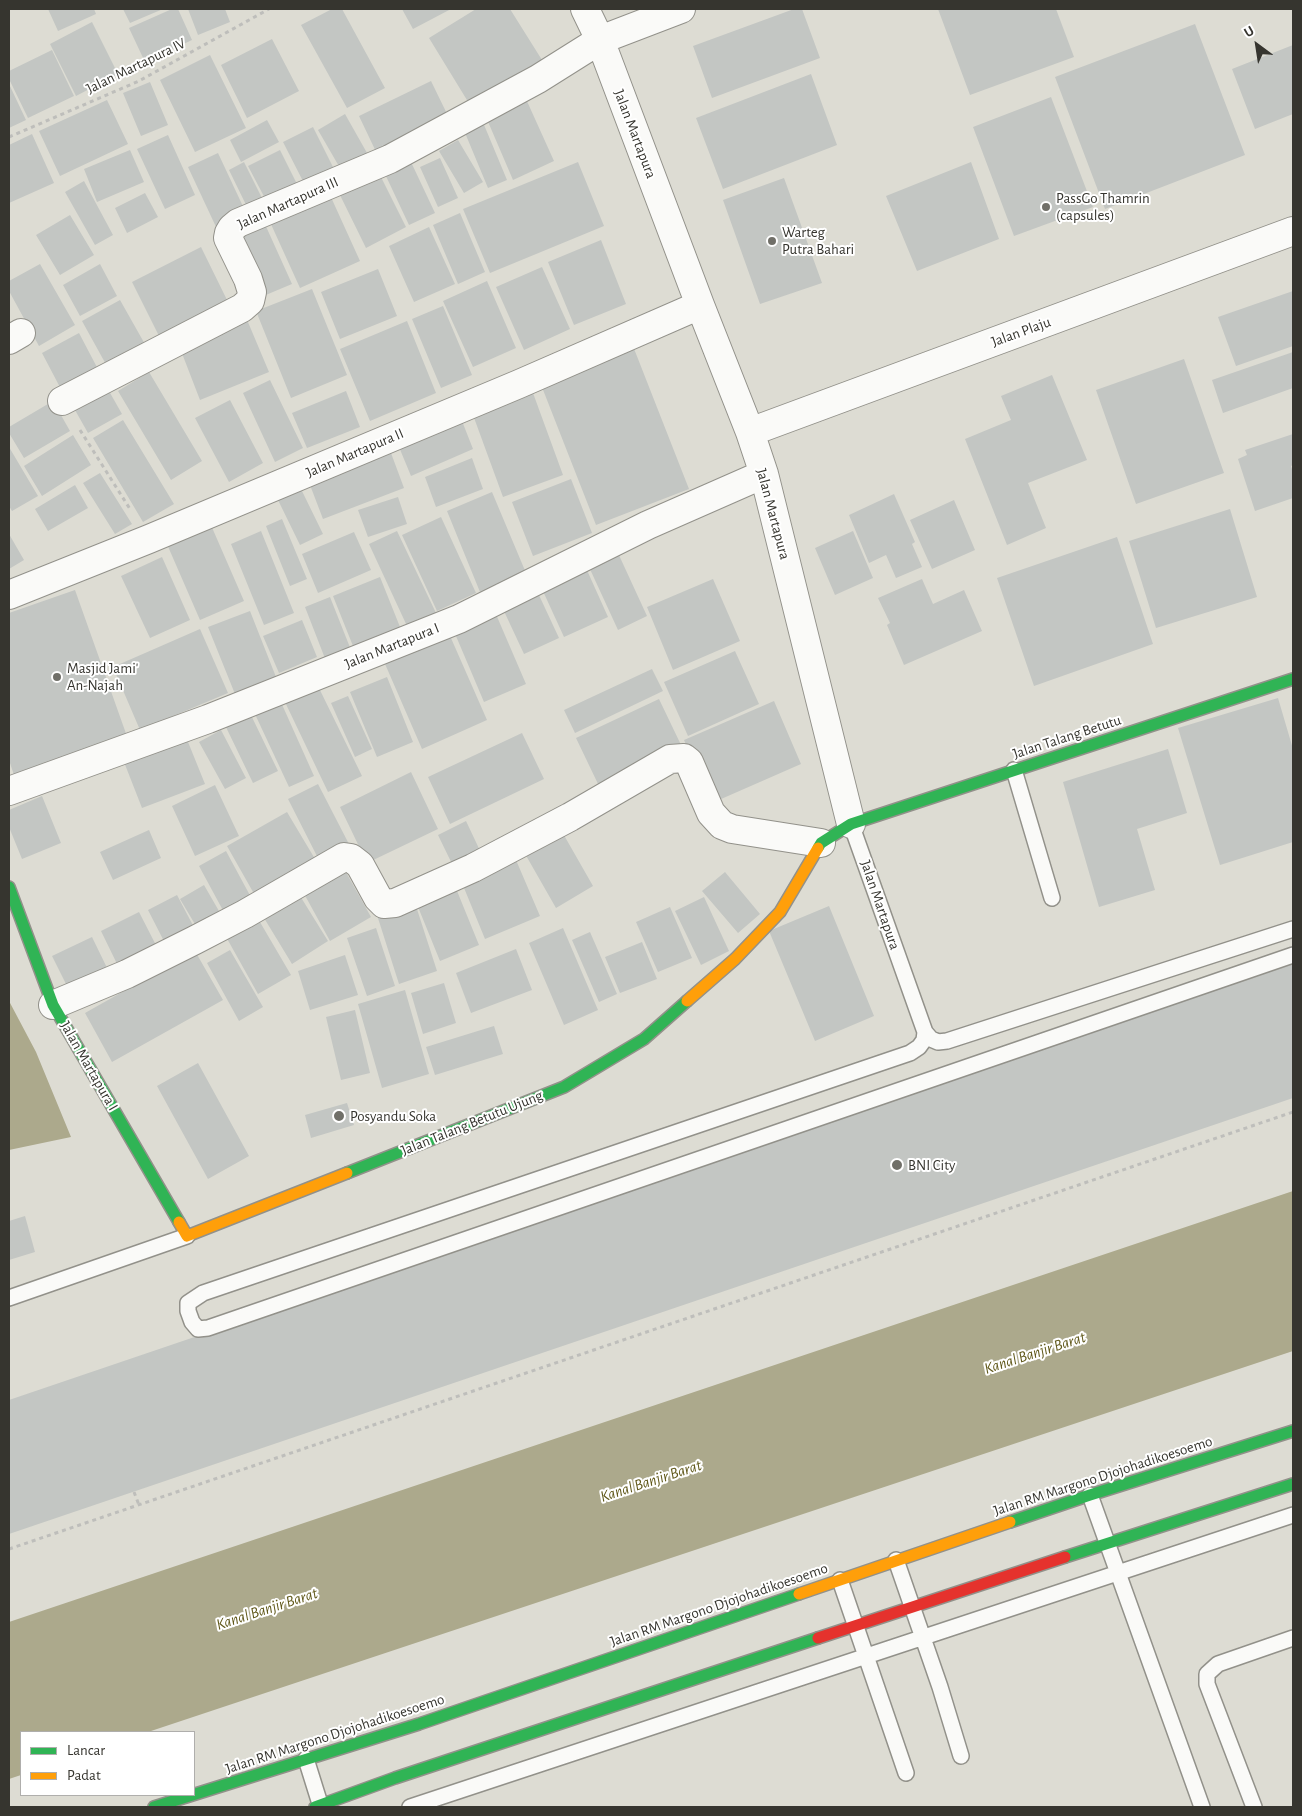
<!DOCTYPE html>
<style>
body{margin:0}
#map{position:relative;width:1302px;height:1816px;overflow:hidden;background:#dddcd3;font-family:"Alegreya Sans",sans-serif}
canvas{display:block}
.frame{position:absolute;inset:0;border:10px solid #36352f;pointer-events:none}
.legend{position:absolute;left:20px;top:1731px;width:175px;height:65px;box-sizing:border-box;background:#fff;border:1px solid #afaeac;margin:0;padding:6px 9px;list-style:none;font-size:15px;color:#36352f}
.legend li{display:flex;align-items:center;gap:10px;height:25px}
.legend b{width:25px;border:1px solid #afaeac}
.north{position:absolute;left:1232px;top:20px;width:50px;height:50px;-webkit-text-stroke:4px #fff;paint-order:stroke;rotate:329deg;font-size:14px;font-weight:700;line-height:20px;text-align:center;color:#36352f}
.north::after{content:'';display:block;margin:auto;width:18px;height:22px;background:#36352f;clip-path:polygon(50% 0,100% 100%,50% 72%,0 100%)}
</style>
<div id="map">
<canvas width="1302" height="1816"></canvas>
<div class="frame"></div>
<ul class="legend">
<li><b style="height:6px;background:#30b455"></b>Lancar</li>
<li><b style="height:6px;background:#ff9f0a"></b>Padat</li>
</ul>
<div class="north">U</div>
</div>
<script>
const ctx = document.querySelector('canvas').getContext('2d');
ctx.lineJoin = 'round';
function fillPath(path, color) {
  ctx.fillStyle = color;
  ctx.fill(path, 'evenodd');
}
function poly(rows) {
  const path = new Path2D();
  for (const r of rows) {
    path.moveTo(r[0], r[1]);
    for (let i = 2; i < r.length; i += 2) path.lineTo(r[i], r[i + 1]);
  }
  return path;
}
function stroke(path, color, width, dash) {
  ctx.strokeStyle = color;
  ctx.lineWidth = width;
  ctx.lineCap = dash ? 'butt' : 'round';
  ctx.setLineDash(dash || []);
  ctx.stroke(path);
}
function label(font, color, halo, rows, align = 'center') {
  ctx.font = font + ' "Alegreya Sans",sans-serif';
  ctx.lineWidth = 4;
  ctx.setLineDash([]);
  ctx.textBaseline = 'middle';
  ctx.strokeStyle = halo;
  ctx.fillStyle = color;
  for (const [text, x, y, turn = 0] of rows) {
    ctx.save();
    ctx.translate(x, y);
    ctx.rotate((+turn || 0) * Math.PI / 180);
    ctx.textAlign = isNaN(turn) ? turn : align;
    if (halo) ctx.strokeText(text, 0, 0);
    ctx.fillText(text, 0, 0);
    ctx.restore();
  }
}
fillPath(poly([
 [9,1001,36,1052,71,1137,9,1150],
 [1293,1191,1293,1351,148,1732,21,1732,21,1775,9,1779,9,1622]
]), '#aca98c');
fillPath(poly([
 [48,9,94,9,96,14,58,31],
 [123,9,163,9,130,23],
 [172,9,178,9,192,40,145,62,129,28],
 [188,9,225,9,230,22,198,35],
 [332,9,342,9,385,88,347,108,301,25],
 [402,9,451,9,413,29],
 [476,9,510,9,542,60,470,105,429,38],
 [794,9,802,9,820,58,712,98,693,46],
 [938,9,1056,9,1074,57,970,95],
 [92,22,118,74,76,96,50,44],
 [1195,24,1245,155,1105,209,1055,77],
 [272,39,299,91,247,118,221,65],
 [1293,45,1293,114,1255,129,1232,69],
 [52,50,74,96,28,118,9,79,9,71],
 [210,55,246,128,195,152,160,80],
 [811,74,837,145,723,189,696,118],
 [431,81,451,122,379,158,359,116],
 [150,82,168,125,141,136,123,93],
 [9,84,26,120,9,128],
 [1051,97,1093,207,1014,236,973,127],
 [526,99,554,161,513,180,486,117],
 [107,100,128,144,60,176,39,131],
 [345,114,371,160,344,175,318,130],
 [267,120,279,142,241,162,230,140],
 [482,120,507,180,488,188,463,128],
 [313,127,337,175,307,189,283,142],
 [32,134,54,183,9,203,9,145],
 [168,135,195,195,165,209,137,149],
 [458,140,483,182,464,193,439,151],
 [130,150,144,182,97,202,84,169],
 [280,150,300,190,269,206,248,166],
 [218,153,247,215,217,229,188,167],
 [440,158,458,198,438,207,420,167],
 [244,162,266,206,250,213,229,170],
 [411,162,435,213,409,225,385,174],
 [578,162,604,226,490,273,463,209],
 [971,162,999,239,917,271,886,196],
 [378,171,406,227,366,248,338,191],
 [784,178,822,283,760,304,723,200],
 [84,181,113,235,95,245,65,192],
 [145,193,158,217,127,233,115,208],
 [330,195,360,261,300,288,270,222],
 [460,213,485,272,458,284,433,225],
 [70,215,94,255,60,275,36,235],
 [264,222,292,284,261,297,233,236],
 [429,227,455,284,414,302,389,246],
 [601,240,626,304,574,325,548,262],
 [201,247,228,302,159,336,132,282],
 [40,264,75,325,39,346,9,291,9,281],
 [100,264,117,296,80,316,63,285],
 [542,267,570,329,524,350,496,287],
 [378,269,397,316,340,339,321,292],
 [487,281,516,348,473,367,443,301],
 [312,289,347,375,291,398,256,311],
 [1293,291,1293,346,1236,366,1218,317],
 [120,300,146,346,108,368,82,321],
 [443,306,472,375,441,388,412,319],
 [245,315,269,372,200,400,178,343],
 [407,321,436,393,370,421,340,349],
 [79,333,100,373,63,393,42,353],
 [631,341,689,489,596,525,538,377],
 [1293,352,1293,388,1223,413,1212,380],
 [1184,359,1224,473,1136,504,1096,390],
 [149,372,202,461,171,480,118,391],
 [1052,375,1087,460,1028,483,1046,528,1007,545,965,439,1011,420,1001,396],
 [270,380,303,448,275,462,243,393],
 [105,384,122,414,88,433,71,403],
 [346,391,360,427,307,448,292,413],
 [533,393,563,475,503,497,473,415],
 [230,400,263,463,229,482,195,418],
 [53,401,70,431,24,458,9,433,9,427],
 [123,420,174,504,143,522,93,438],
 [462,421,473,449,411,476,399,447],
 [1293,434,1293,465,1291,466,1293,472,1293,498,1255,511,1238,459,1247,455,1245,450],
 [73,435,91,465,42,496,24,466],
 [9,447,38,496,12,511,9,506],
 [391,453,404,488,323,519,310,485],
 [472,458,483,489,436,507,425,477],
 [100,473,132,524,115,534,83,483],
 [571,479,592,533,533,556,512,502],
 [75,485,88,508,48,531,35,509],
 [301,489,323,534,300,545,278,500],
 [492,492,526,573,480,592,447,511],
 [894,494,915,542,912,544,922,567,896,578,886,555,869,563,849,515],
 [398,497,407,524,368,537,358,510],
 [954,500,975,550,932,569,910,520],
 [1230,509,1257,597,1156,628,1129,541],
 [207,516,244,601,200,620,163,535],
 [441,517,476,593,437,611,402,535],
 [282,519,307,579,290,586,266,526],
 [261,531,294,613,264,625,231,544],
 [397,531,436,613,407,626,369,544],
 [853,531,873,578,835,595,815,548],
 [354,532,371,570,318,593,302,554],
 [9,534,24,560,9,569],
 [1117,537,1153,644,1034,686,997,578],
 [618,553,647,616,618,630,589,567],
 [162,557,190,620,150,638,121,576],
 [586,568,608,617,564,637,542,589],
 [380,577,400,627,353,646,333,596],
 [713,579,740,641,673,670,647,607],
 [922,579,933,604,964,590,982,631,904,665,887,625,890,623,878,598],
 [75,590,129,742,16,781,9,760,9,613],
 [538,593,559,638,524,654,503,609],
 [330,597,351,650,326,661,305,607],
 [250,611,276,677,235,694,208,627],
 [495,612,526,684,484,702,453,629],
 [302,620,317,657,279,673,263,636],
 [200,629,228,693,140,730,113,667],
 [447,629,487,720,422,749,382,657],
 [735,651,759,704,688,736,664,682],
 [652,669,663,691,575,733,564,710],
 [387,677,413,742,377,757,350,692],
 [317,684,362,776,328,792,284,700],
 [348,696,372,749,355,757,331,703],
 [1278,698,1293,749,1293,842,1220,865,1178,728],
 [659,699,682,747,599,786,576,738],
 [280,700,314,776,289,787,254,712],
 [774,701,801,764,712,803,684,740],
 [249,711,278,771,253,783,224,723],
 [221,730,246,778,225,789,199,742],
 [522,733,544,779,450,824,428,777],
 [186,737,205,784,142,808,124,762],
 [1168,749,1187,813,1137,829,1155,890,1099,907,1063,782],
 [411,772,438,829,367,863,340,807],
 [318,784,351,848,321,864,288,799],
 [215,785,239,836,195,856,172,806],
 [42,796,61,843,22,859,9,827,9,810],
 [287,812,318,864,257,899,227,846],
 [466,821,483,857,455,870,438,835],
 [149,830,161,858,113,880,100,852],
 [561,830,593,886,556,908,524,852],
 [226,851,253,901,226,916,199,866],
 [516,860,540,916,485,939,462,883],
 [343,867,371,917,330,941,302,890],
 [725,872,760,914,738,933,702,891],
 [204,885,223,918,199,931,180,899],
 [455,886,479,945,440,961,416,902],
 [297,891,328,941,292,964,261,913],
 [177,895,197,933,168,949,148,910],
 [704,897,729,951,701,965,675,911],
 [415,903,437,971,399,984,377,915],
 [829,906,874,1016,815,1041,769,931],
 [670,907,692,958,658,972,636,922],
 [139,912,159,951,120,970,101,931],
 [257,917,291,975,258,994,225,935],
 [376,928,395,986,367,996,347,938],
 [563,928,598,1010,564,1025,529,943],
 [590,932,617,994,599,1002,572,940],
 [92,937,110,974,70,992,52,956],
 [642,942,657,979,620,993,605,957],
 [516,949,532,990,471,1013,456,973],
 [230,950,263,1007,239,1021,207,963],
 [195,951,223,1000,112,1062,85,1013],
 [345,955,358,995,310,1010,298,971],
 [1293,964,1293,1098,9,1534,9,1400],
 [444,983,456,1023,423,1034,411,993],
 [405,990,429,1074,382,1088,358,1004],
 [355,1010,370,1073,341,1080,326,1017],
 [494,1026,503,1054,435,1075,426,1047],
 [198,1063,249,1156,208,1179,157,1086],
 [347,1103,354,1125,311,1138,305,1115],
 [25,1216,35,1252,9,1260,9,1221]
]), '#c3c6c3');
const lane = poly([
 [1014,770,1052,898],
 [851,824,925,1032,931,1039,938,1042,947,1041,1293,929],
 [925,1032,924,1040,919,1047,910,1053,203,1293,188,1303,188,1311,192,1322,198,1329,208,1328,1293,955],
 [9,1298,187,1236],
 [1090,1495,1202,1807],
 [896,1560,940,1687,961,1756],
 [840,1580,906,1773],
 [306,1759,321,1807],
 [410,1807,1293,1515],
 [1254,1807,1207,1684,1207,1674,1218,1664,1293,1638]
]);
const street = poly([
 [585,9,600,40,700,305,750,432,764,474,851,824],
 [9,340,21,333],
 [62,401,242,308,250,301,252,292,248,279,228,238,229,233,232,228,238,223,390,159,538,79,600,40,681,9],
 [750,432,1293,231],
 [9,595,149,539,519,384,700,305],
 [9,791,208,719,459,619,648,525,764,474],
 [53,1005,127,974,195,940,245,914,344,857,351,858,360,865,378,898,384,904,395,903,473,868,570,817,670,759,684,758,689,762,711,813,722,825,732,829,821,843]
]);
const fast = poly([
 [818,848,821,843,851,824,1293,679],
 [9,887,53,1005,179,1222],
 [347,1173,564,1087,644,1039,687,1001],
 [1010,1522,1090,1495,1293,1431],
 [1065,1557,1293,1484],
 [154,1807,419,1724,799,1594],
 [315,1807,395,1778,818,1638]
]);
const slow = poly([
 [687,1001,735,959,780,912,818,848],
 [179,1222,187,1236,347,1173],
 [799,1594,1010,1522]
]);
const jam = poly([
 [818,1638,1065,1557]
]);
stroke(lane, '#92918a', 18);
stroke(street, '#92918a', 30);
stroke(fast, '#92918a', 14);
stroke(slow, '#92918a', 14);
stroke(jam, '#92918a', 14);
stroke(poly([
 [9,137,139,81,269,9],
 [80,430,130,509],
 [134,1492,139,1505],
 [9,1549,1293,1112]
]), '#bebebb', 3, [4, 4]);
stroke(lane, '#fafaf8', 15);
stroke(street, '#fafaf8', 28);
stroke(fast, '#30b455', 11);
stroke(slow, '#ff9f0a', 11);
stroke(jam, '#e5322d', 11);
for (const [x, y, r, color] of [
 [1046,207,5,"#706f68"],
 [772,241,5,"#706f68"],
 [57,677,5,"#706f68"],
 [339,1116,6,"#706f68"],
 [897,1165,6,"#706f68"]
]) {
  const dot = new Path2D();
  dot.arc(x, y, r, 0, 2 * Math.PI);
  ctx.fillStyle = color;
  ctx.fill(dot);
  stroke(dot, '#fff', 2);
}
label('15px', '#36352f', '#fff', [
 ["Jalan Martapura IV",136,66,-26],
 ["Jalan Martapura",635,134,69],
 ["Jalan Martapura III",288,203,-24],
 ["Jalan Plaju",1021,332,-20],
 ["Jalan Martapura II",355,453,-23],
 ["Jalan Martapura",773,514,75],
 ["Jalan Martapura I",392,646,-22],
 ["Jalan Talang Betutu",1067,737,-18],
 ["Jalan Martapura",880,905,71],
 ["Jalan Martapura I",89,1066,60],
 ["Jalan Talang Betutu Ujung",472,1123,-22],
 ["Jalan RM Margono Djojohadikoesoemo",1103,1476,-18],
 ["Jalan RM Margono Djojohadikoesoemo",719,1605,-19],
 ["Jalan RM Margono Djojohadikoesoemo",335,1734,-18]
]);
label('15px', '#36352f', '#fff', [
 ["PassGo Thamrin",1056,198],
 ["(capsules)",1056,215],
 ["Warteg",782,232],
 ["Putra Bahari",782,249],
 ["Masjid Jami'",67,668],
 ["An-Najah",67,685],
 ["Posyandu Soka",350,1116],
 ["BNI City",908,1165]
], 'left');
label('italic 16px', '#605819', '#fff', [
 ["Kanal Banjir Barat",1035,1353,-18],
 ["Kanal Banjir Barat",651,1481,-18],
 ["Kanal Banjir Barat",267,1609,-18]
]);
</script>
